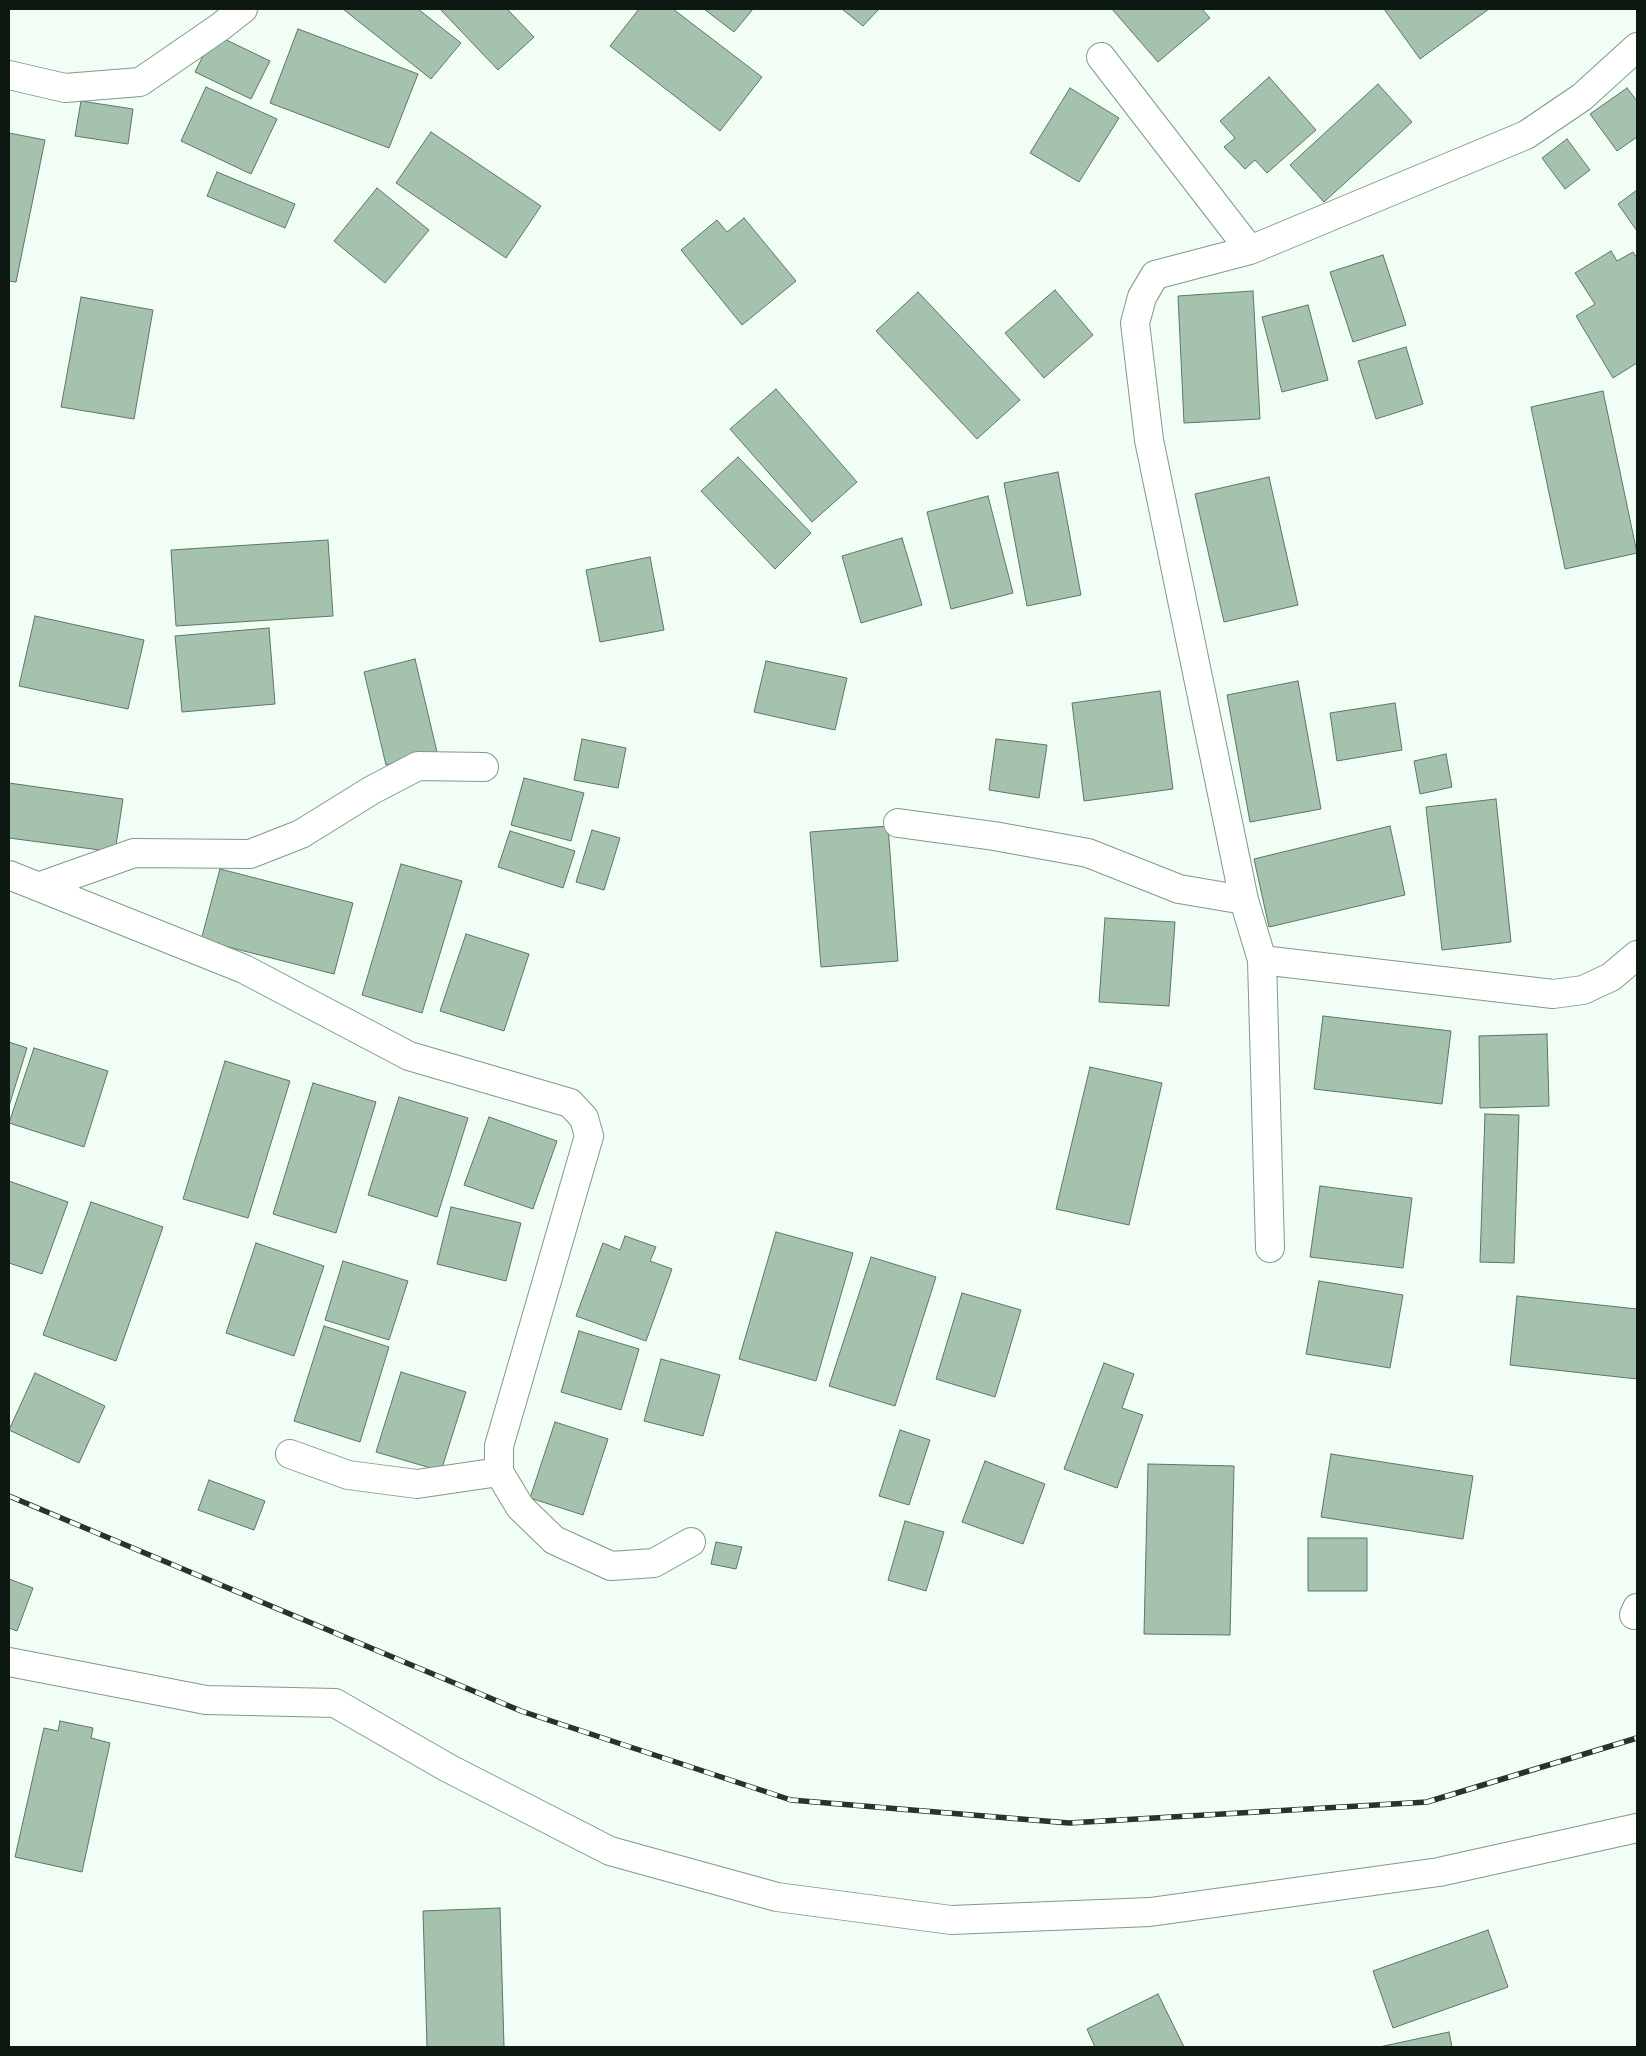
<!DOCTYPE html>
<style>
body{margin:0}
#map{position:relative;width:1646px;height:2056px;overflow:hidden;background:#f1fdf5;font-family:Lato,sans-serif}
canvas{display:block}
.frame{position:absolute;inset:0;border:10px solid #0d1811;pointer-events:none}
</style>
<div id="map">
<canvas width="1646" height="2056"></canvas>
<div class="frame"></div>
</div>
<script>
const ctx = document.querySelector('canvas').getContext('2d');
ctx.lineJoin = 'round';
function fillPath(path, color) {
  ctx.fillStyle = color;
  ctx.fill(path, 'evenodd');
}
function poly(rows) {
  const path = new Path2D();
  for (const r of rows) {
    path.moveTo(r[0], r[1]);
    for (let i = 2; i < r.length; i += 2) path.lineTo(r[i], r[i + 1]);
  }
  return path;
}
function stroke(path, color, width, dash) {
  ctx.strokeStyle = color;
  ctx.lineWidth = width;
  ctx.lineCap = dash ? 'butt' : 'round';
  ctx.setLineDash(dash || []);
  ctx.stroke(path);
}
const building = poly([
 [343,9,418,9,461,43,431,79,343,9],
 [440,9,507,9,534,37,498,70,440,9],
 [639,9,673,9,762,77,720,131,610,46,639,9],
 [704,9,753,9,734,32,704,9],
 [842,9,879,9,863,26,842,9],
 [1112,9,1202,9,1210,18,1158,62,1112,9],
 [1384,9,1489,9,1420,59,1384,9],
 [298,29,418,74,389,148,270,103,298,29],
 [214,34,270,61,251,99,195,72,214,34],
 [1269,77,1316,130,1267,173,1255,160,1245,169,1224,147,1235,138,1220,121,1269,77],
 [1378,84,1412,122,1324,202,1290,165,1378,84],
 [206,87,277,119,251,174,181,141,206,87],
 [1070,88,1119,118,1079,182,1030,153,1070,88],
 [1627,88,1637,101,1637,137,1617,151,1590,114,1627,88],
 [81,101,133,109,128,144,75,136,81,101],
 [431,132,541,206,506,258,396,183,431,132],
 [9,133,45,140,16,282,9,281,9,133],
 [1567,139,1590,170,1565,189,1542,158,1567,139],
 [217,172,295,204,285,228,207,196,217,172],
 [377,188,429,230,385,283,334,241,377,188],
 [1637,190,1637,231,1618,204,1637,190],
 [744,218,796,281,742,325,681,250,717,220,727,232,744,218],
 [1611,251,1617,261,1633,252,1637,258,1637,363,1613,378,1576,316,1595,304,1575,273,1611,251],
 [1383,255,1406,325,1353,342,1330,272,1383,255],
 [1055,290,1093,335,1044,378,1005,333,1055,290],
 [1253,291,1260,419,1184,423,1178,296,1253,291],
 [918,292,1020,400,977,439,876,331,918,292],
 [81,297,153,310,134,419,61,407,81,297],
 [1308,305,1328,380,1282,392,1262,317,1308,305],
 [1406,347,1423,404,1376,419,1358,361,1406,347],
 [776,389,857,482,812,522,730,429,776,389],
 [1603,391,1637,553,1565,569,1531,407,1603,391],
 [738,457,811,533,775,569,701,491,738,457],
 [1058,472,1081,595,1027,606,1004,483,1058,472],
 [1269,477,1298,605,1224,622,1195,494,1269,477],
 [988,496,1013,593,951,609,927,512,988,496],
 [902,538,922,605,861,623,842,556,902,538],
 [328,540,333,616,176,626,171,550,328,540],
 [650,557,664,630,600,642,586,570,650,557],
 [35,616,144,640,128,709,19,686,35,616],
 [269,628,275,704,182,712,175,636,269,628],
 [415,659,437,752,386,765,364,672,415,659],
 [766,661,847,678,835,730,754,712,766,661],
 [1298,681,1321,809,1250,822,1227,695,1298,681],
 [1160,691,1173,789,1084,801,1072,703,1160,691],
 [1395,703,1402,750,1337,761,1330,713,1395,703],
 [582,739,626,748,618,788,574,780,582,739],
 [996,739,1047,745,1039,798,989,790,996,739],
 [1446,754,1452,787,1420,794,1414,761,1446,754],
 [524,778,584,793,571,841,511,825,524,778],
 [9,783,123,799,115,852,9,838,9,783],
 [1496,799,1511,942,1442,950,1426,807,1496,799],
 [888,826,898,961,821,967,810,832,888,826],
 [1390,826,1405,895,1269,927,1254,859,1390,826],
 [592,830,620,838,604,890,576,882,592,830],
 [510,831,575,851,563,888,498,867,510,831],
 [401,864,462,881,422,1013,362,995,401,864],
 [220,869,353,903,334,974,201,940,220,869],
 [1105,918,1175,922,1169,1006,1099,1002,1105,918],
 [466,934,529,954,504,1031,440,1011,466,934],
 [1323,1016,1451,1031,1442,1104,1314,1089,1323,1016],
 [1547,1034,1549,1106,1480,1108,1479,1036,1547,1034],
 [9,1042,27,1048,9,1106,9,1042],
 [34,1048,108,1071,84,1147,9,1123,34,1048],
 [225,1061,290,1081,248,1218,183,1199,225,1061],
 [1090,1067,1162,1083,1129,1225,1056,1209,1090,1067],
 [313,1083,376,1102,336,1233,273,1214,313,1083],
 [399,1097,468,1118,437,1217,368,1195,399,1097],
 [1485,1114,1519,1115,1514,1263,1480,1262,1485,1114],
 [489,1117,557,1141,533,1209,464,1185,489,1117],
 [9,1181,68,1202,42,1274,9,1263,9,1181],
 [1320,1186,1412,1198,1403,1268,1310,1257,1320,1186],
 [91,1202,163,1227,116,1361,43,1335,91,1202],
 [451,1207,521,1223,506,1281,437,1264,451,1207],
 [776,1232,853,1253,816,1381,739,1359,776,1232],
 [625,1236,656,1247,650,1261,672,1269,646,1341,576,1316,603,1243,620,1250,625,1236],
 [256,1243,324,1266,294,1356,226,1333,256,1243],
 [871,1257,936,1277,895,1406,829,1386,871,1257],
 [343,1261,408,1281,389,1340,325,1320,343,1261],
 [1319,1281,1403,1295,1390,1368,1306,1354,1319,1281],
 [962,1293,1021,1310,995,1397,936,1379,962,1293],
 [1517,1296,1637,1309,1637,1379,1510,1365,1517,1296],
 [324,1326,389,1347,360,1442,294,1421,324,1326],
 [579,1331,639,1349,621,1410,561,1392,579,1331],
 [661,1359,720,1375,703,1436,644,1421,661,1359],
 [1104,1363,1134,1374,1122,1408,1143,1415,1117,1488,1064,1469,1104,1363],
 [401,1372,466,1392,441,1471,376,1452,401,1372],
 [35,1373,105,1406,79,1463,9,1430,35,1373],
 [555,1422,608,1439,583,1515,530,1498,555,1422],
 [900,1430,930,1440,909,1505,879,1496,900,1430],
 [1331,1454,1473,1476,1463,1539,1321,1517,1331,1454],
 [985,1461,1045,1484,1023,1544,962,1522,985,1461],
 [1148,1464,1234,1466,1230,1635,1144,1634,1148,1464],
 [209,1480,265,1501,254,1530,198,1510,209,1480],
 [905,1521,944,1532,926,1591,888,1580,905,1521],
 [1308,1538,1367,1538,1367,1591,1308,1591,1308,1538],
 [716,1542,742,1547,736,1569,711,1564,716,1542],
 [9,1579,33,1588,17,1631,9,1628,9,1579],
 [60,1721,93,1728,91,1738,110,1743,82,1872,15,1857,44,1728,58,1731,60,1721],
 [500,1908,504,2047,427,2047,423,1911,500,1908],
 [1488,1930,1508,1987,1393,2028,1373,1971,1488,1930],
 [1158,1994,1184,2047,1095,2047,1087,2029,1158,1994],
 [1449,2032,1452,2047,1379,2047,1449,2032]
]);
fillPath(building, '#a4c2ae');
stroke(building, '#5b7765', 1);
const street = poly([
 [1101,57,1250,250],
 [9,75,65,88,140,82,220,27,243,9],
 [898,823,994,836,1088,853,1179,889,1244,900],
 [9,875,244,969,409,1056,570,1103,584,1118,589,1136,499,1446,499,1472,520,1507,554,1540,611,1566,654,1563,691,1542],
 [41,886,134,853,250,854,301,834,372,790,418,766,484,767],
 [1262,960,1553,994,1583,990,1611,977,1637,955],
 [1270,1248,1262,960,1244,900,1149,440,1135,323,1142,297,1155,275,1250,250,1526,135,1582,97,1637,47],
 [290,1454,348,1475,417,1484,499,1472],
 [1634,1615,1637,1608],
 [9,1662,206,1700,335,1703,448,1768,610,1851,777,1897,951,1920,1150,1912,1439,1872,1637,1828]
]);
stroke(street, '#7e9b87', 30);
stroke(street, '#fff', 28);
const rail = poly([
 [9,1496,521,1711,791,1800,1069,1823,1427,1802,1637,1738]
]);
stroke(rail, '#27332b', 5.5);
stroke(rail, '#fff', 4, [11]);
</script>
